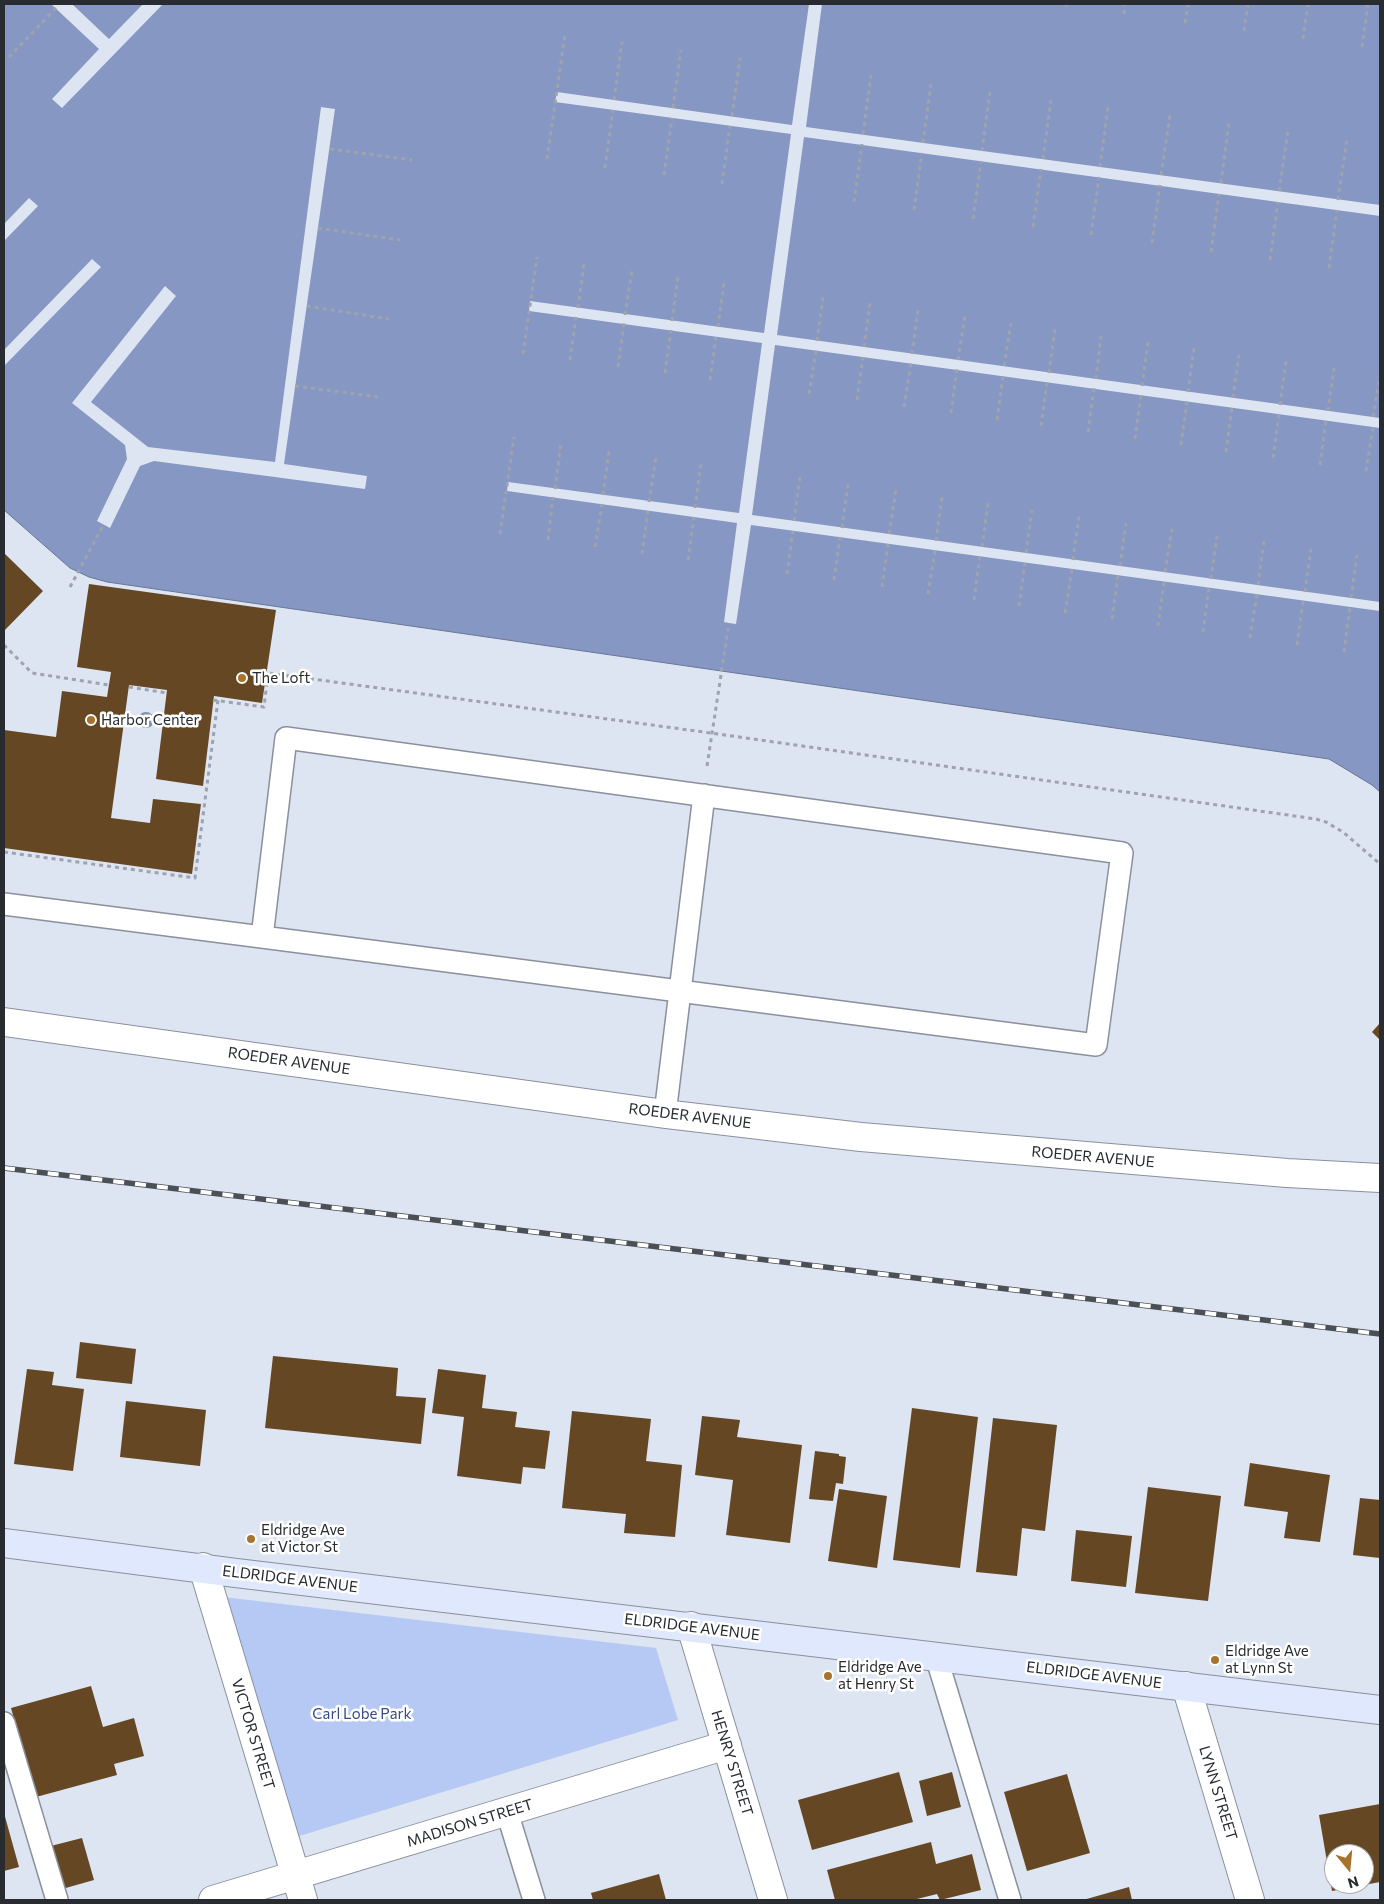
<!DOCTYPE html>
<style>
body{margin:0}
#map{position:relative;width:1384px;height:1904px;overflow:hidden;background:#dde4f2;font-family:Commissioner,sans-serif}
canvas{display:block}
.frame{position:absolute;inset:0;border:5px solid #282b30;pointer-events:none}
.north{position:absolute;left:1324px;top:1844px;width:50px;height:50px;box-sizing:border-box;background:#fff;border:1px solid #a9aaac;border-radius:50%;rotate:163deg;font-size:14px;font-weight:700;line-height:20px;text-align:center;color:#282b30}
.north::after{content:'';display:block;margin:auto;width:18px;height:22px;background:#a8732d;clip-path:polygon(50% 0,100% 100%,50% 72%,0 100%)}
</style>
<div id="map">
<canvas width="1384" height="1904"></canvas>
<div class="frame"></div>
<div class="north">N</div>
</div>
<script>
const ctx = document.querySelector('canvas').getContext('2d');
ctx.lineJoin = 'round';
function fillPath(path, color) {
  ctx.fillStyle = color;
  ctx.fill(path, 'evenodd');
}
function poly(rows) {
  const path = new Path2D();
  for (const r of rows) {
    path.moveTo(r[0], r[1]);
    for (let i = 2; i < r.length; i += 2) path.lineTo(r[i], r[i + 1]);
  }
  return path;
}
function stroke(path, color, width, dash) {
  ctx.strokeStyle = color;
  ctx.lineWidth = width;
  ctx.lineCap = dash ? 'butt' : 'round';
  ctx.setLineDash(dash || []);
  ctx.stroke(path);
}
function label(font, color, halo, rows, align = 'center') {
  ctx.font = font + ' Commissioner,sans-serif';
  ctx.lineWidth = 5;
  ctx.setLineDash([]);
  ctx.textBaseline = 'middle';
  ctx.strokeStyle = halo;
  ctx.fillStyle = color;
  for (const [text, x, y, turn = 0] of rows) {
    ctx.save();
    ctx.translate(x, y);
    ctx.rotate((+turn || 0) * Math.PI / 180);
    ctx.textAlign = isNaN(turn) ? turn : align;
    if (halo) ctx.strokeText(text, 0, 0);
    ctx.fillText(text, 0, 0);
    ctx.restore();
  }
}
fillPath(poly([
 [223,1597,656,1648,678,1720,296,1837]
]), '#b6c9f4');
const water = poly([
 [4,4,1380,4,1380,792,1372,785,1329,759,107,582,89,577,70,568,4,510,4,4]
]);
fillPath(water, '#8597c2');
stroke(water, '#697796', 1);
fillPath(poly([
 [51,4,72,4,109,39,143,4,163,4,62,108,52,99,99,49],
 [809,4,822,4,806,127,1380,205,1380,216,804,137,777,335,1380,418,1380,428,775,345,752,515,1380,602,1380,611,751,525,736,624,729,623,724,622,737,523,507,491,508,482,739,513,762,343,529,311,530,301,764,333,791,134,555,102,557,92,792,125],
 [321,107,335,109,284,464,367,476,365,489,154,461,140,466,110,528,97,521,127,459,125,445,72,403,165,286,176,296,91,402,148,447,275,462],
 [29,198,38,206,4,241,4,224],
 [92,259,101,267,4,366,4,350]
]), '#dde4f2');
fillPath(poly([
 [4,553,43,591,4,631],
 [89,584,276,610,262,703,214,696,203,786,156,779,167,690,129,685,111,818,150,823,153,799,201,804,192,874,4,848,4,730,56,737,62,691,107,697,111,672,77,667],
 [1380,1023,1380,1040,1372,1032],
 [80,1342,136,1349,132,1384,76,1378],
 [273,1356,398,1368,396,1396,426,1398,421,1444,265,1428],
 [27,1369,54,1372,52,1385,84,1389,73,1471,14,1464],
 [438,1369,486,1375,482,1408,517,1412,515,1427,550,1431,545,1469,523,1467,521,1484,457,1476,464,1417,432,1413],
 [126,1401,206,1410,200,1466,120,1457],
 [912,1408,978,1417,960,1568,893,1560],
 [572,1411,651,1419,646,1461,682,1465,675,1537,624,1533,626,1514,562,1508],
 [702,1416,740,1420,737,1437,802,1445,790,1543,726,1535,733,1480,695,1475],
 [993,1418,1057,1425,1045,1531,1022,1528,1017,1576,976,1572],
 [815,1451,839,1454,839,1456,846,1457,843,1484,836,1483,833,1501,809,1499],
 [1250,1463,1330,1475,1320,1542,1284,1538,1288,1512,1244,1506],
 [1148,1487,1221,1496,1208,1601,1135,1593],
 [839,1489,887,1496,877,1568,828,1561],
 [1360,1498,1380,1500,1380,1558,1353,1555],
 [1076,1530,1132,1536,1126,1587,1071,1581],
 [91,1686,103,1727,134,1718,144,1756,114,1764,117,1775,36,1797,11,1708],
 [899,1772,913,1822,812,1850,798,1800],
 [952,1772,961,1807,927,1816,919,1781],
 [1067,1774,1090,1853,1027,1871,1004,1792],
 [1380,1804,1380,1882,1364,1885,1364,1854,1334,1854,1334,1884,1363,1885,1332,1891,1319,1815],
 [4,1813,19,1867,4,1871],
 [82,1838,94,1880,55,1891,43,1848],
 [931,1842,936,1864,972,1854,981,1890,940,1900,937,1894,913,1900,835,1900,827,1870],
 [659,1874,666,1900,593,1900,591,1893],
 [1129,1887,1132,1900,1083,1900]
]), '#654723');
const service = poly([
 [4,904,262,937,1096,1045,1122,853,286,738,262,937],
 [665,1114,704,795],
 [936,1656,1010,1900],
 [4,1723,57,1900],
 [507,1812,534,1900]
]);
const minor = poly([
 [203,1567,303,1900],
 [691,1626,773,1900],
 [1186,1686,1250,1900],
 [213,1900,727,1745]
]);
const tertiary = poly([
 [4,1022,665,1114,861,1137,1287,1173,1380,1178]
]);
const secondary = poly([
 [4,1543,236,1573,1380,1710]
]);
stroke(service, '#8a909d', 24);
stroke(minor, '#8a909d', 30);
stroke(tertiary, '#8a909d', 30);
stroke(secondary, '#8a909d', 30);
stroke(poly([
 [1066,6,1067,4],
 [1124,14,1125,4],
 [1185,23,1188,4],
 [1244,31,1248,4],
 [1303,39,1308,4],
 [1362,47,1368,4],
 [9,57,56,8],
 [614,100,622,42],
 [673,108,681,50],
 [732,116,740,58],
 [863,134,871,75],
 [923,143,931,84],
 [330,149,412,160],
 [982,151,990,92],
 [547,159,565,35],
 [1043,159,1051,100],
 [1100,167,1108,107],
 [605,168,613,110],
 [664,175,672,118],
 [1161,175,1170,115],
 [1221,183,1229,123],
 [722,184,730,126],
 [1279,191,1288,131],
 [1338,200,1347,139],
 [854,202,862,144],
 [914,210,922,153],
 [973,219,981,161],
 [1033,227,1041,169],
 [318,228,400,240],
 [1091,235,1099,177],
 [1152,243,1160,185],
 [1211,252,1219,194],
 [1270,260,1278,202],
 [1329,268,1337,210],
 [307,306,389,319],
 [578,308,584,264],
 [625,315,632,270],
 [672,321,678,276],
 [718,327,724,283],
 [817,341,823,297],
 [864,347,870,303],
 [523,354,537,257],
 [912,354,918,310],
 [570,360,576,317],
 [958,360,965,316],
 [1004,366,1011,323],
 [618,367,624,323],
 [665,373,671,330],
 [1049,373,1055,329],
 [1096,379,1101,336],
 [710,380,716,337],
 [295,386,378,397],
 [1142,386,1148,342],
 [1188,392,1194,348],
 [809,394,816,350],
 [1233,398,1239,355],
 [857,400,863,357],
 [1280,405,1286,361],
 [904,407,911,363],
 [1328,411,1334,368],
 [951,413,957,369],
 [1373,417,1380,375],
 [997,420,1003,376],
 [1041,426,1047,382],
 [1088,432,1094,388],
 [1135,439,1141,395],
 [1181,445,1187,401],
 [1226,452,1232,407],
 [1273,458,1279,414],
 [1320,465,1326,420],
 [1366,471,1373,427],
 [555,489,561,444],
 [603,495,609,451],
 [649,502,656,457],
 [695,508,701,463],
 [794,521,800,477],
 [842,528,848,484],
 [500,534,514,437],
 [889,534,896,490],
 [548,540,553,497],
 [936,541,942,497],
 [595,547,602,504],
 [982,547,988,503],
 [1026,553,1032,510],
 [642,554,648,511],
 [688,560,694,517],
 [1073,560,1079,516],
 [1120,566,1126,523],
 [1165,572,1172,529],
 [787,574,793,531],
 [1211,579,1217,536],
 [834,580,840,537],
 [1258,585,1264,541],
 [70,587,104,524],
 [882,587,888,544],
 [1305,592,1311,549],
 [928,594,935,550],
 [1351,598,1357,555],
 [974,600,980,556],
 [1019,606,1025,563],
 [1065,613,1072,569],
 [1112,619,1118,575],
 [1158,626,1164,582],
 [1203,632,1209,588],
 [1250,638,1257,594],
 [4,645,32,673,109,685],
 [1297,645,1303,601],
 [1344,652,1350,607],
 [129,687,167,693],
 [213,700,264,707,268,673,711,733,1316,819,1326,822,1343,832,1380,864],
 [707,766,729,623],
 [4,852,195,878,218,700]
]), '#9ea3ae', 3, [4, 4]);
stroke(service, '#fff', 21);
stroke(minor, '#fff', 28);
stroke(tertiary, '#fff', 28);
stroke(secondary, '#e0e8fd', 28);
const rail = poly([
 [4,1168,1380,1334]
]);
stroke(rail, '#4b4f56', 5.5);
stroke(rail, '#fff', 4, [11]);
ctx.fillStyle = '#8290b6';
for (const [x, y] of [
 [146,720]
]) {
  ctx.beginPath();
  ctx.arc(x, y, 8, 0, 2 * Math.PI);
  ctx.fill();
}
for (const [x, y, r, color] of [
 [242,678,5,"#a8732d"],
 [91,720,5,"#a8732d"],
 [251,1539,5,"#a8732d"],
 [1215,1660,5,"#a8732d"],
 [828,1676,5,"#a8732d"]
]) {
  const dot = new Path2D();
  dot.arc(x, y, r, 0, 2 * Math.PI);
  ctx.fillStyle = color;
  ctx.fill(dot);
  stroke(dot, '#fff', 2);
}
label('15px', '#282b30', '#fff', [
 ["The Loft",252,678],
 ["Harbor Center",101,720],
 ["Eldridge Ave",261,1530],
 ["at Victor St",261,1547],
 ["Eldridge Ave",1225,1651],
 ["at Lynn St",1225,1668],
 ["Eldridge Ave",838,1667],
 ["at Henry St",838,1684]
], 'left');
label('15px', '#282b30', '#fff', [
 ["ROEDER AVENUE",289,1061,8],
 ["ROEDER AVENUE",690,1116,7],
 ["ROEDER AVENUE",1093,1157,5],
 ["ELDRIDGE AVENUE",290,1579,7],
 ["ELDRIDGE AVENUE",692,1627,7],
 ["ELDRIDGE AVENUE",1094,1675,7],
 ["VICTOR STREET",253,1734,73],
 ["HENRY STREET",732,1763,73],
 ["LYNN STREET",1218,1793,73],
 ["MADISON STREET",470,1823,-17]
]);
label('15px', '#374c84', '#fff', [
 ["Carl Lobe Park",362,1714]
]);
</script>
